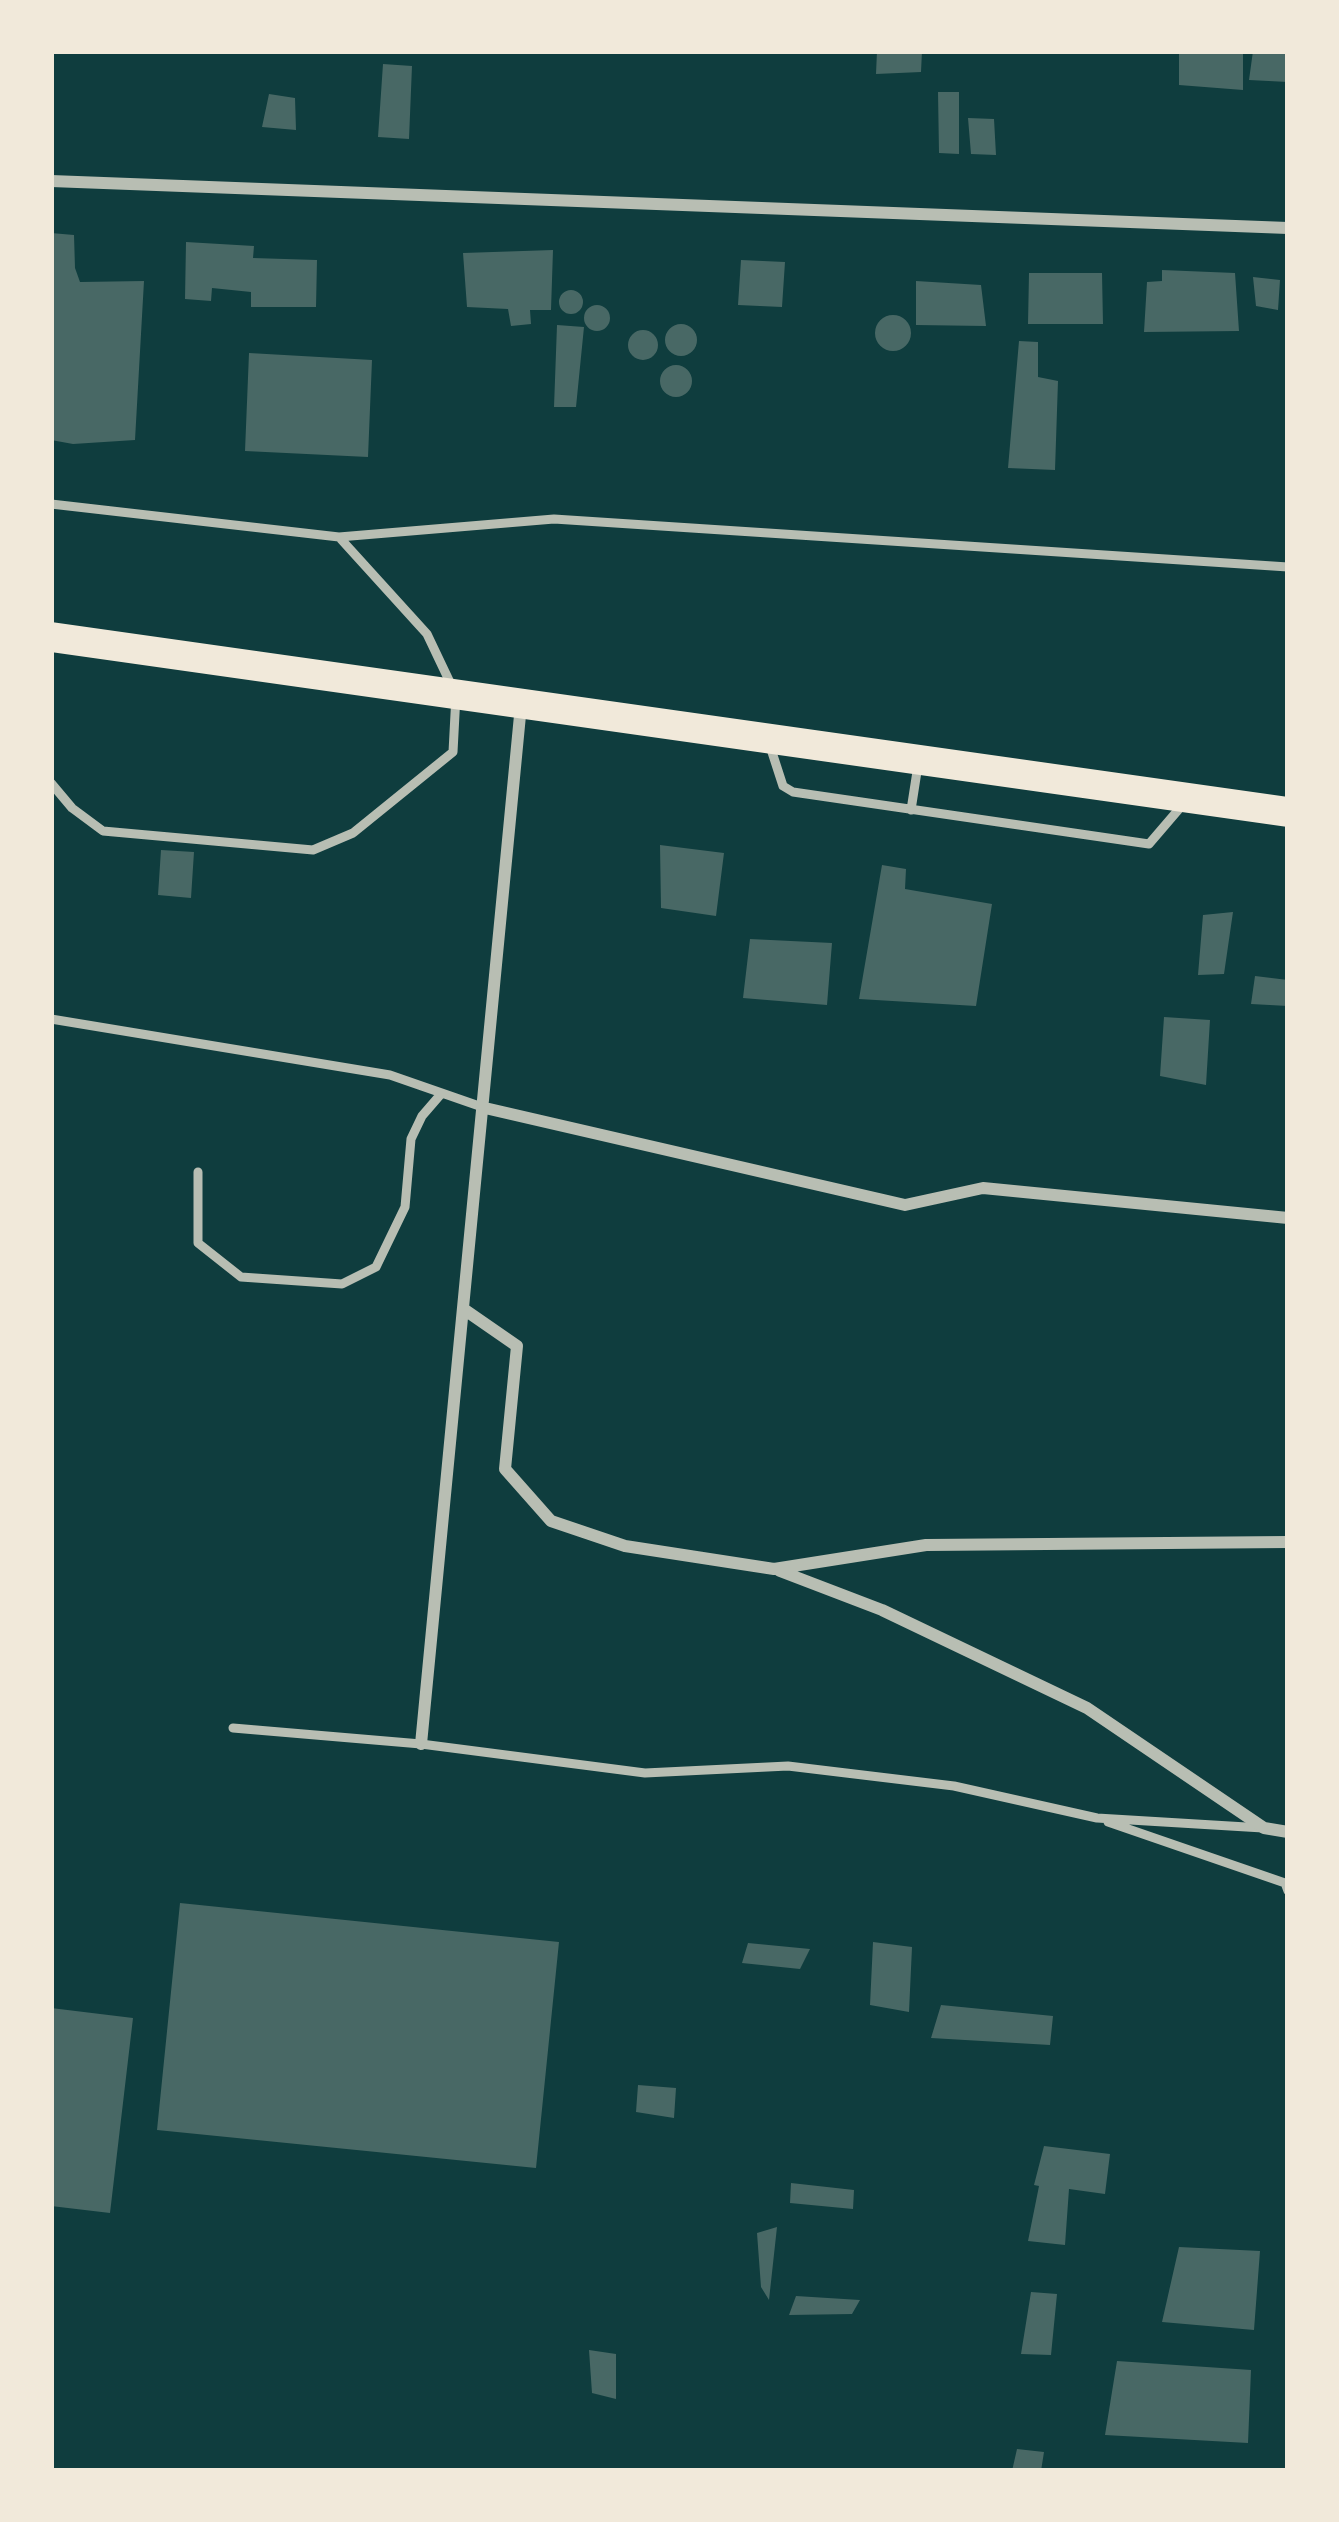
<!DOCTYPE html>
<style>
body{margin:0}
#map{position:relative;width:1339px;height:2522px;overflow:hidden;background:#0f3d3e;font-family:"Source Sans 3",sans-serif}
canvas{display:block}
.frame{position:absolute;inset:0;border:54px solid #f1e9da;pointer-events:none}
</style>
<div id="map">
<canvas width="1339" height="2522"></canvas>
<div class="frame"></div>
</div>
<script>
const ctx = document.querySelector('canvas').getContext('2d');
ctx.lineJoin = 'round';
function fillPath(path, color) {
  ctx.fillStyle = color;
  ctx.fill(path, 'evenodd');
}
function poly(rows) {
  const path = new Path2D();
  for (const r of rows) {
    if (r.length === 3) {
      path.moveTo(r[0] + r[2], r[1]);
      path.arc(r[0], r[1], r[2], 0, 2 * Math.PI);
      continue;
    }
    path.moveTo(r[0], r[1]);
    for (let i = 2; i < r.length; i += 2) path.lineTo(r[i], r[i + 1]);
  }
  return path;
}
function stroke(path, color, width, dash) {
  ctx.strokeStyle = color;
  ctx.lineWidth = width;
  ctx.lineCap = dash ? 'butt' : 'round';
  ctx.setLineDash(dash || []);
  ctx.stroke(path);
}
fillPath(poly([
 [877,51,922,51,921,72,876,74],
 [1179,51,1243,51,1243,90,1179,85],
 [1253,51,1288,51,1288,82,1249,80],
 [383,64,412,66,409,139,378,137],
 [938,92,959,92,959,154,939,153],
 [269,94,295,98,296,130,262,127],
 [968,118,994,119,996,155,971,154],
 [51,233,74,235,75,268,80,282,144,281,135,440,73,444,51,440],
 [186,242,254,246,253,258,317,260,316,307,251,307,251,292,212,288,211,301,185,299],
 [553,250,551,310,530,310,531,324,511,326,508,309,467,307,463,253],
 [741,260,785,262,782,307,738,305],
 [1162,270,1235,273,1239,331,1144,332,1147,282,1162,281],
 [1029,273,1102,273,1103,324,1028,324],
 [1253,277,1280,280,1278,310,1256,306],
 [916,281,981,285,986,326,916,325],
 [571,302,12],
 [597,318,13],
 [893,333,18],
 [681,340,16],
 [557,325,584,327,576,407,554,407],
 [643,345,15],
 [1019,341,1038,342,1038,377,1058,381,1055,470,1008,468],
 [249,353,372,360,368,457,245,451],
 [676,381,16],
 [660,845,724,853,716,916,661,908],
 [161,850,194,852,191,898,158,895],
 [882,865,906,869,905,889,992,904,976,1006,859,999],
 [1233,912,1224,974,1198,975,1203,915],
 [750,939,832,943,827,1005,743,998],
 [1255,976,1288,980,1288,1006,1251,1004],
 [1164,1017,1210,1020,1206,1085,1160,1076],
 [180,1903,559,1942,536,2168,157,2130],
 [873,1942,912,1947,909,2012,870,2005],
 [748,1943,810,1949,800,1969,742,1963],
 [941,2005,1053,2016,1050,2045,931,2038],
 [51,2008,133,2018,110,2213,51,2206],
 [638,2085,676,2088,674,2118,636,2112],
 [1044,2146,1110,2154,1105,2194,1069,2189,1065,2245,1028,2241,1039,2186,1034,2185],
 [791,2183,854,2190,853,2209,790,2203],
 [777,2227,769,2300,761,2287,757,2233],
 [1179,2247,1260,2251,1254,2330,1162,2322],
 [1031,2292,1057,2294,1051,2355,1021,2354],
 [796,2296,860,2300,852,2314,789,2315],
 [589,2350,616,2354,616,2399,592,2393],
 [1117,2361,1251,2370,1248,2443,1105,2435],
 [1017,2449,1044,2452,1041,2471,1012,2471]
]), '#486865');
stroke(poly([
 [51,504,339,537,427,634,456,695,453,752,353,833,313,850,103,831,72,808,51,783],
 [339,537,554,519,1288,567],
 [770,746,783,786,793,792,1149,844,1185,802],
 [911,810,918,765],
 [51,1019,390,1075,485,1108],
 [198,1172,198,1243,241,1277,342,1284,376,1267,405,1207,411,1139,422,1116,441,1094],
 [233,1728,421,1744,645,1773,788,1766,954,1786,1097,1818,1263,1828],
 [1108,1822,1285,1883,1288,1891]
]), '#b8beb3', 9);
stroke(poly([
 [51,181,1288,228],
 [485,1108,905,1205,983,1188,1288,1218],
 [465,1310,517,1346,505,1469,551,1521,625,1546,774,1569,926,1545,1288,1542],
 [780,1571,882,1610,1087,1708,1264,1828,1288,1832],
 [421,1744,521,705]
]), '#b8beb3', 12);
stroke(poly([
 [51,637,1288,812]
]), '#f1e9da', 30);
</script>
